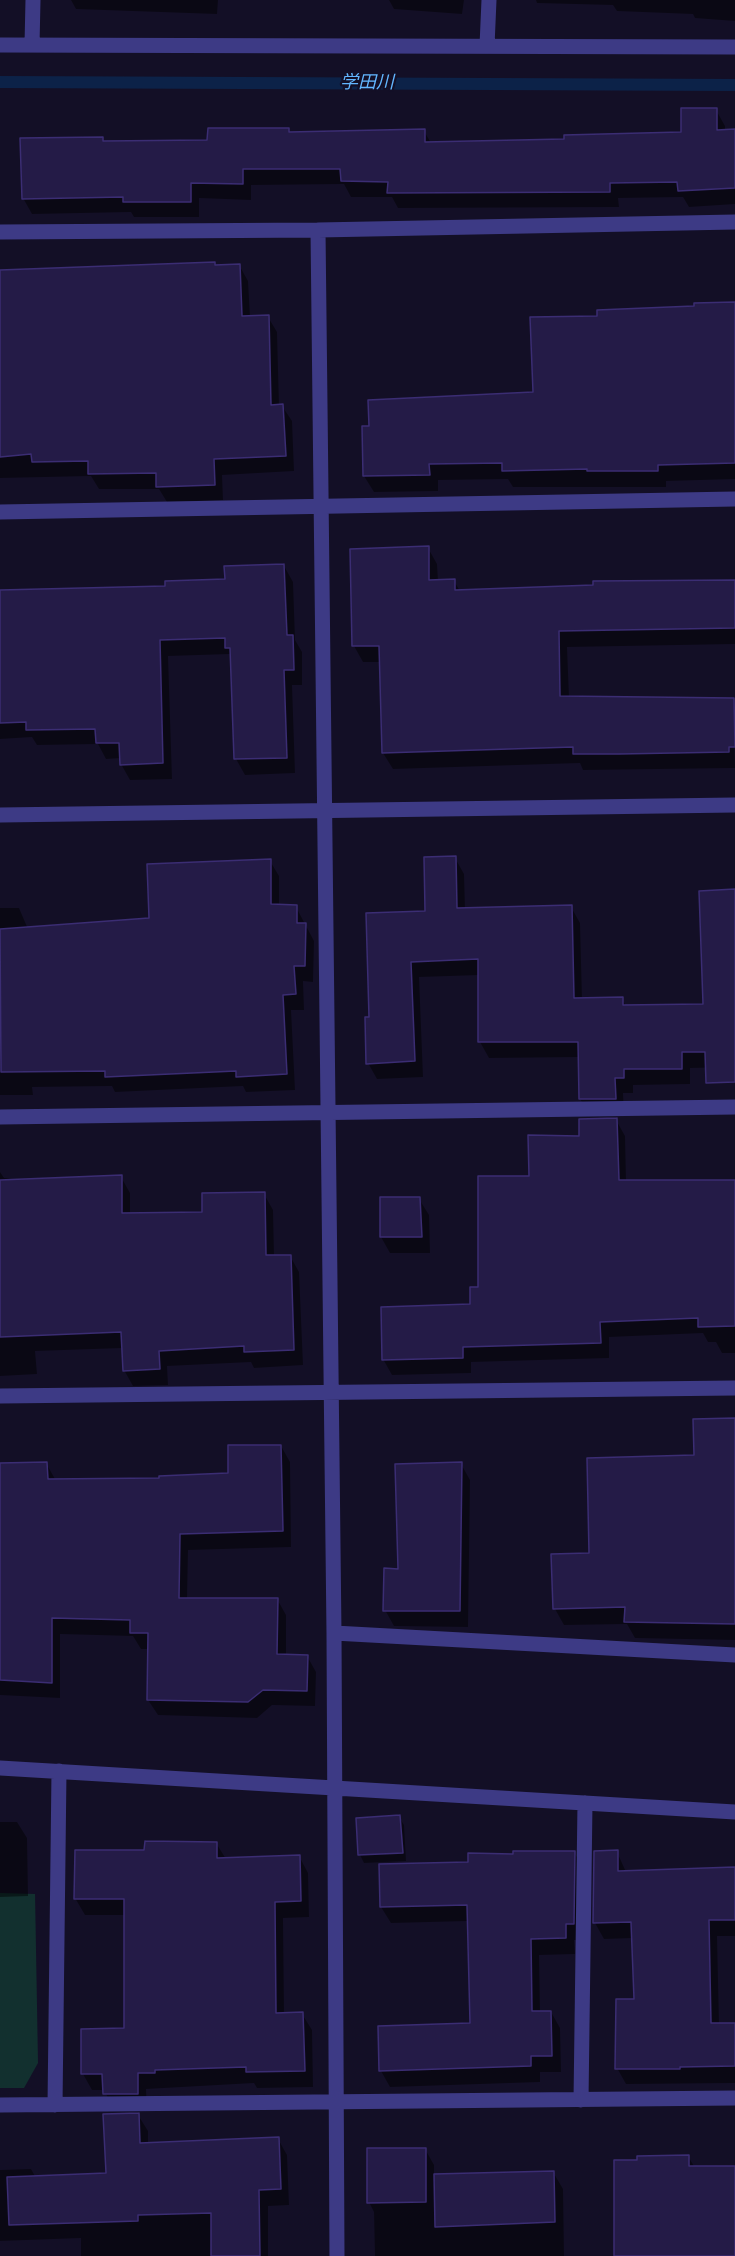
<!DOCTYPE html>
<meta charset="utf-8">
<style>
body{margin:0}
canvas{display:block;background:#130f26}
</style>
<canvas width="735" height="2256"></canvas>
<script>
const ctx = document.querySelector('canvas').getContext('2d');
ctx.lineJoin = 'round';
function fillPath(path, color) {
  ctx.fillStyle = color;
  ctx.fill(path, 'evenodd');
}
function poly(rows) {
  const path = new Path2D();
  for (const r of rows) {
    path.moveTo(r[0], r[1]);
    for (let i = 2; i < r.length; i += 2) path.lineTo(r[i], r[i + 1]);
  }
  return path;
}
function stroke(path, color, width, dash) {
  ctx.strokeStyle = color;
  ctx.lineWidth = width;
  ctx.lineCap = dash ? 'butt' : 'round';
  ctx.setLineDash(dash || []);
  ctx.stroke(path);
}
function label(font, color, halo, rows, align = 'center') {
  ctx.font = font + ' "Noto Sans","Noto Sans JP",sans-serif';
  ctx.lineWidth = 4.5;
  ctx.setLineDash([]);
  ctx.textBaseline = 'middle';
  ctx.strokeStyle = halo;
  ctx.fillStyle = color;
  for (const [text, x, y, turn = 0] of rows) {
    ctx.save();
    ctx.translate(x, y);
    ctx.rotate((+turn || 0) * Math.PI / 180);
    ctx.textAlign = isNaN(turn) ? turn : align;
    if (halo) ctx.strokeText(text, 0, 0);
    ctx.fillText(text, 0, 0);
    ctx.restore();
  }
}
fillPath(poly([
 [0,1893,35,1894,38,2063,24,2088,0,2088]
]), '#12302f');
fillPath(poly([
 [71,0,218,0,217,14,76,9],
 [389,0,464,0,462,14,394,9],
 [536,0,735,0,735,21,695,18,693,14,617,11,613,5,537,3],
 [716,110,725,126,725,131,735,131,735,204,689,207,683,197,618,198,619,207,398,208,392,197,351,197,344,184,251,185,251,200,199,198,199,217,134,217,131,212,32,214,23,198,102,138,104,143,209,142,288,130,290,134,424,131,431,143,565,140,682,133],
 [214,263,216,266,239,265,248,281,250,317,268,317,277,332,279,406,282,406,292,421,294,471,222,475,223,500,167,502,159,489,99,489,91,476,0,478,0,272],
 [735,304,735,479,666,481,666,487,513,487,508,479,438,480,438,491,374,492,364,476,364,427,535,394,598,318],
 [428,548,437,564,438,581,454,581,460,591,735,581,735,644,567,647,569,697,733,700,735,768,583,770,580,763,393,769,383,753,381,662,363,662,354,646,351,550],
 [284,566,293,582,295,640,302,652,302,685,292,685,295,773,245,775,236,759,230,654,168,656,172,779,130,780,121,764,121,758,106,759,98,744,37,745,32,737,0,739,0,590,166,588,226,580],
 [455,858,464,874,465,910,571,907,580,923,582,1000,622,999,626,1006,705,1005,735,891,735,1067,690,1068,690,1084,633,1085,633,1093,623,1093,624,1114,590,1115,580,1099,580,1057,489,1058,480,1042,480,975,419,977,423,1077,377,1079,368,1063,371,1018],
 [270,861,279,876,279,906,296,907,314,941,313,982,303,981,304,1010,291,1010,295,1090,246,1092,243,1086,115,1092,112,1086,32,1087,33,1095,0,1095,0,908,19,908,28,929,151,920],
 [616,1120,625,1136,626,1181,735,1180,735,1353,722,1353,716,1342,708,1342,703,1333,609,1337,609,1358,471,1362,471,1373,392,1375,383,1359,472,1306,530,1177,581,1137],
 [0,1172,4,1178,22,1180,121,1177,130,1193,130,1214,204,1213,264,1194,273,1210,274,1256,290,1256,299,1272,303,1365,254,1368,251,1362,167,1366,168,1385,133,1386,124,1370,123,1348,35,1351,37,1374,0,1376],
 [419,1199,429,1215,430,1253,390,1253,381,1237],
 [735,1419,735,1640,635,1638,627,1624,564,1625,555,1609,590,1554],
 [281,1446,290,1462,291,1547,188,1550,187,1599,277,1599,286,1615,286,1656,307,1656,316,1672,315,1706,272,1705,257,1718,158,1715,148,1700,149,1649,141,1649,133,1636,60,1634,60,1698,0,1695,0,1465,46,1463,55,1479,160,1480,230,1475],
 [461,1464,470,1480,468,1627,394,1626,385,1610,400,1570],
 [399,1817,404,1825,406,1861,364,1863,360,1855],
 [0,1822,17,1822,27,1838,28,1896,0,1897],
 [216,1843,226,1859,299,1856,308,1873,309,1917,283,1918,284,2014,302,2014,312,2030,313,2087,257,2088,254,2083,146,2089,147,2110,114,2110,104,2090,92,2090,83,2074,125,2029,126,1915,85,1915,75,1898,146,1852],
 [574,1852,583,1868,582,1940,574,1940,575,1954,539,1955,540,2013,551,2012,560,2028,561,2072,540,2072,540,2082,390,2087,381,2071,472,2025,468,1921,391,1923,381,1907,469,1863,469,1854],
 [617,1852,626,1872,735,1868,735,1936,717,1936,719,2024,735,2024,735,2083,626,2084,617,2068,635,2000,633,1938,604,1939,595,1923],
 [138,2115,148,2131,148,2144,278,2139,287,2155,289,2205,268,2206,268,2256,81,2256,81,2238,0,2241,0,2170,31,2169,36,2178,107,2175],
 [425,2149,434,2165,434,2176,553,2172,563,2189,564,2256,375,2256,374,2212,369,2202],
 [688,2156,695,2168,735,2168,735,2256,615,2256]
]), '#0007');
stroke(poly([
 [0,82,735,85]
]), '#0c2248', 12);
const building = poly([
 [681,108,717,108,717,130,735,129,735,188,678,191,677,182,610,183,610,192,387,193,388,182,341,181,340,169,243,169,243,184,191,183,191,202,123,202,123,197,22,199,20,138,103,137,103,141,207,140,208,128,289,128,289,132,425,129,425,142,564,139,564,135,681,132,681,108],
 [215,262,215,265,240,264,242,316,269,315,271,405,283,404,286,456,214,459,215,485,156,487,156,473,88,474,88,461,32,462,31,454,0,457,0,270,215,262],
 [735,302,735,463,658,465,658,471,587,471,587,469,502,471,502,463,429,464,430,475,363,476,362,426,369,426,368,400,533,392,530,317,597,316,597,310,694,306,694,303,735,302],
 [429,546,429,580,455,579,455,590,593,585,593,581,735,580,735,628,559,631,560,696,734,698,735,747,729,747,729,752,619,754,573,754,573,747,382,753,379,646,352,646,350,549,429,546],
 [284,564,287,635,293,635,294,670,284,670,287,758,234,759,230,648,225,648,225,638,160,640,163,763,120,765,119,743,96,743,95,729,26,730,26,722,0,723,0,590,165,586,165,581,225,579,224,566,284,564],
 [456,856,457,908,572,905,574,998,623,997,623,1005,703,1004,699,891,735,889,735,1082,706,1083,705,1052,682,1052,682,1069,624,1069,624,1078,615,1078,616,1099,579,1099,578,1042,478,1042,478,959,411,962,415,1061,366,1064,365,1017,369,1017,366,913,425,911,424,857,456,856],
 [271,859,271,904,297,905,297,923,306,923,305,966,294,966,296,994,283,995,287,1074,236,1077,236,1071,105,1077,105,1071,1,1072,0,929,149,918,147,864,271,859],
 [617,1118,619,1180,735,1180,735,1326,698,1327,698,1318,600,1322,601,1343,463,1347,463,1358,382,1360,381,1307,470,1304,470,1287,478,1287,478,1176,529,1176,528,1135,579,1136,579,1119,617,1118],
 [122,1175,122,1213,202,1212,202,1193,265,1192,266,1255,291,1255,294,1350,244,1352,244,1346,159,1351,160,1369,123,1371,121,1332,0,1337,0,1180,122,1175],
 [380,1197,420,1197,422,1237,380,1237,380,1197],
 [735,1418,735,1624,624,1622,625,1607,553,1609,551,1554,589,1553,587,1458,694,1455,693,1419,735,1418],
 [228,1445,281,1445,283,1531,180,1534,179,1598,278,1598,277,1654,308,1655,307,1691,263,1690,248,1702,147,1700,148,1633,130,1633,130,1620,52,1618,52,1683,0,1680,0,1463,47,1462,48,1479,159,1478,159,1476,228,1473,228,1445],
 [462,1462,460,1611,383,1611,384,1568,398,1569,395,1464,462,1462],
 [400,1815,403,1853,358,1855,356,1818,400,1815],
 [145,1841,217,1842,217,1858,300,1855,301,1901,275,1902,276,2013,303,2012,305,2071,246,2072,246,2067,155,2070,155,2073,138,2073,138,2094,103,2094,102,2074,81,2074,81,2029,124,2028,124,1899,74,1899,75,1850,144,1850,145,1841],
 [618,1850,618,1871,735,1867,735,1920,709,1920,711,2023,735,2023,735,2066,680,2067,680,2069,615,2069,616,1999,634,1999,631,1922,593,1923,594,1851,618,1850],
 [513,1851,575,1851,574,1924,566,1924,566,1938,531,1939,532,2011,551,2011,552,2056,531,2056,531,2066,379,2071,378,2026,470,2023,467,1905,380,1907,379,1864,468,1862,468,1853,513,1854,513,1851],
 [139,2113,140,2143,279,2137,281,2189,259,2190,260,2256,211,2256,211,2213,138,2215,138,2221,9,2225,7,2177,106,2173,103,2114,139,2113],
 [367,2148,426,2148,426,2202,367,2203,367,2148],
 [689,2155,689,2166,735,2166,735,2256,614,2256,614,2160,637,2160,637,2156,689,2155],
 [554,2171,555,2222,435,2227,434,2174,554,2171]
]);
fillPath(building, '#241b47');
stroke(building, '#3b2d73', 1.5);
stroke(poly([
 [0,45,735,47],
 [32,45,33,0],
 [487,46,489,0],
 [318,230,334,1633,337,2256],
 [0,232,318,230,735,222],
 [0,512,735,499],
 [0,815,735,805],
 [0,1117,735,1107],
 [0,1396,735,1388],
 [334,1633,735,1655],
 [0,1768,735,1812],
 [581,2100,585,1803],
 [0,2105,735,2098],
 [55,2105,59,1771]
]), '#3d3a85', 15);
label('italic 18px', '#62b6ff', '#130f26', [
 ["学田川",367,83]
]);
</script>
